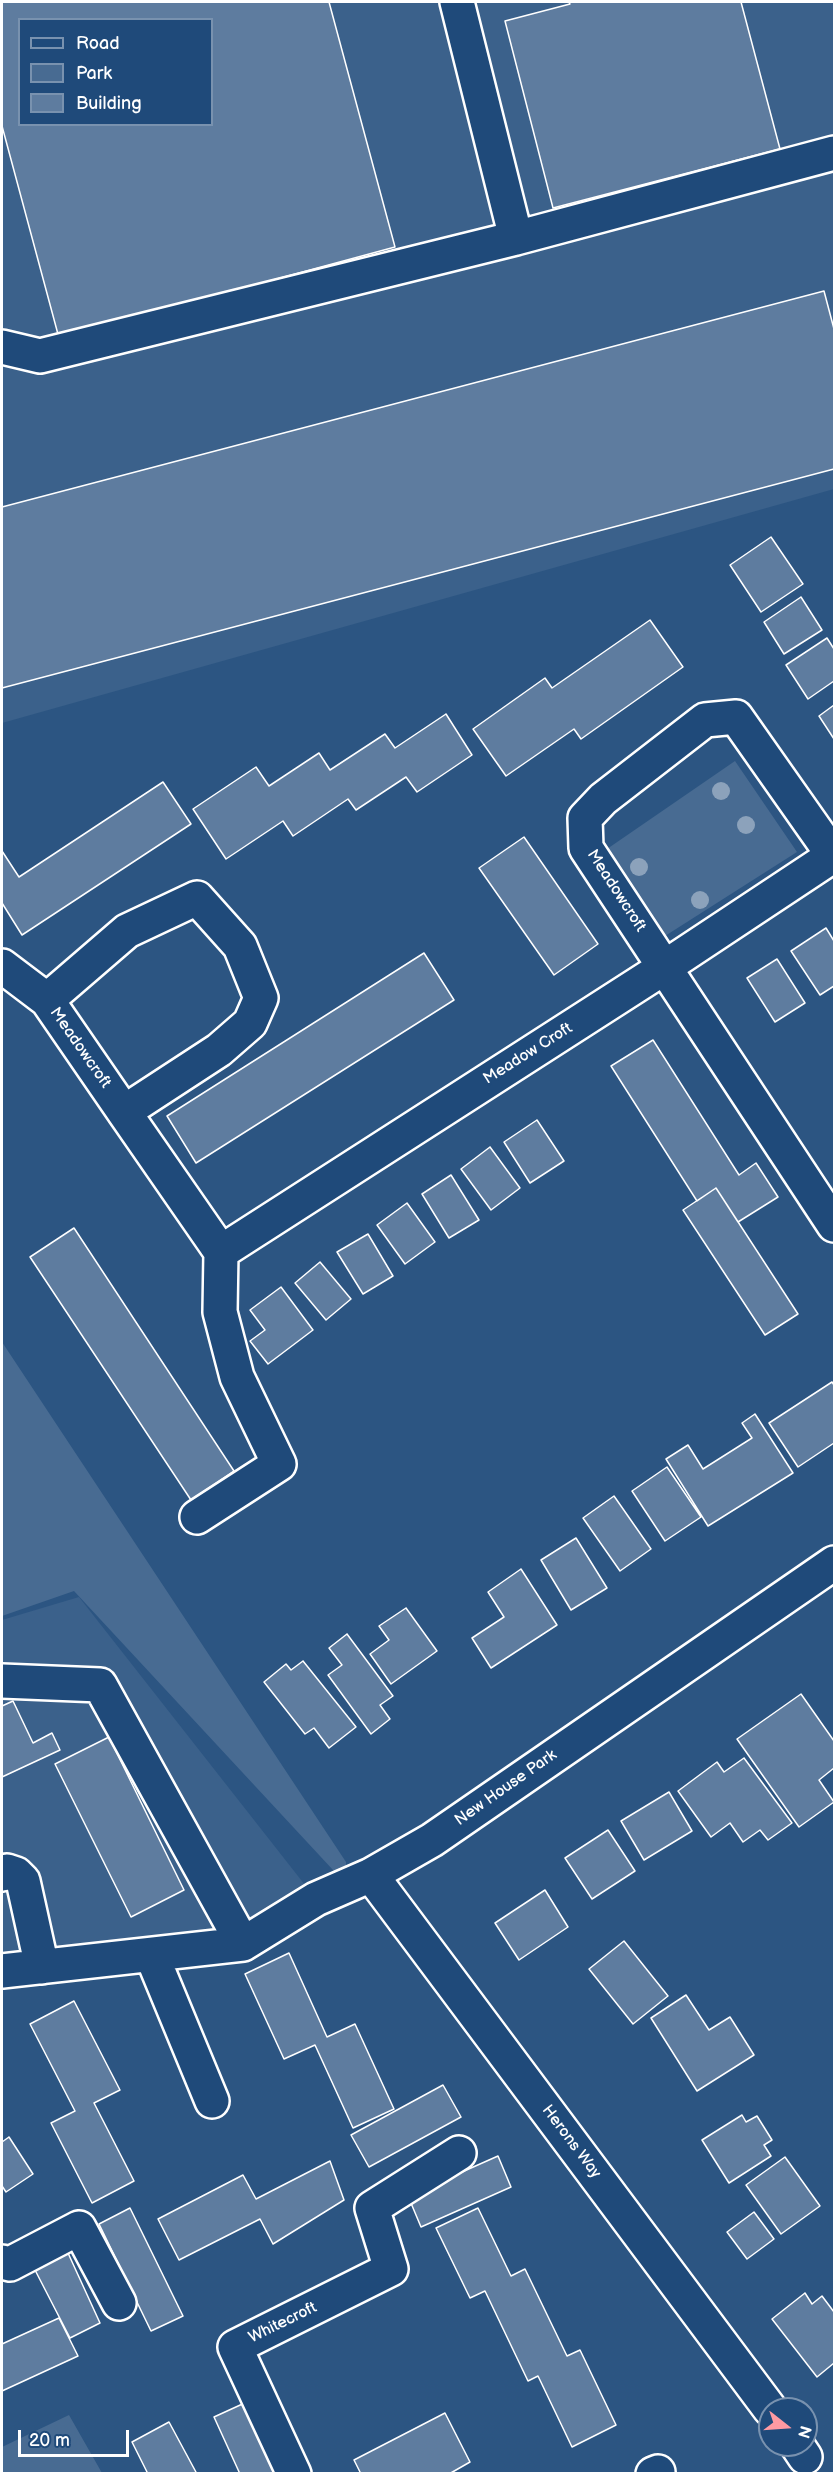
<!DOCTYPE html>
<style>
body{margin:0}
#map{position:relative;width:836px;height:2475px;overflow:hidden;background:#2c5582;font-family:"Balsamiq Sans",sans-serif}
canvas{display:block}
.frame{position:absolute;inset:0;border:3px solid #fff;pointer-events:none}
.legend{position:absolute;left:18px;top:18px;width:195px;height:108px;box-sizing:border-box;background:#1f4a7a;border:2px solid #7992af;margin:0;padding:8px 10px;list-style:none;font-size:18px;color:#fff}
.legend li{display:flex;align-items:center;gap:12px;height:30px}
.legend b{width:30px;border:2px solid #7992af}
.north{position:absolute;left:758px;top:2397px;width:60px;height:60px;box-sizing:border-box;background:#1f4a7a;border:2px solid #7992af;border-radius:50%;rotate:107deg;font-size:16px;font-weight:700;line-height:24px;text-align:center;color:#fff}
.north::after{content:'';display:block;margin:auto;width:21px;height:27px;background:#ff9aa2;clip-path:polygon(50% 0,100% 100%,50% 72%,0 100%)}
.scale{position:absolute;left:18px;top:2430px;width:111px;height:27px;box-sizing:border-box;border:3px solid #fff;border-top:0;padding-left:8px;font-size:18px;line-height:21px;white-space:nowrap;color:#fff;-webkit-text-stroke:4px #1f4a7a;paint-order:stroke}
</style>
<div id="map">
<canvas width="836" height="2475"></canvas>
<div class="frame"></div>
<ul class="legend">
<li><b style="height:8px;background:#1f4a7a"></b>Road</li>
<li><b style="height:16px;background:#486b92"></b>Park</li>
<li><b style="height:16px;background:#5e7c9f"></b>Building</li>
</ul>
<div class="north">N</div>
<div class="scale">20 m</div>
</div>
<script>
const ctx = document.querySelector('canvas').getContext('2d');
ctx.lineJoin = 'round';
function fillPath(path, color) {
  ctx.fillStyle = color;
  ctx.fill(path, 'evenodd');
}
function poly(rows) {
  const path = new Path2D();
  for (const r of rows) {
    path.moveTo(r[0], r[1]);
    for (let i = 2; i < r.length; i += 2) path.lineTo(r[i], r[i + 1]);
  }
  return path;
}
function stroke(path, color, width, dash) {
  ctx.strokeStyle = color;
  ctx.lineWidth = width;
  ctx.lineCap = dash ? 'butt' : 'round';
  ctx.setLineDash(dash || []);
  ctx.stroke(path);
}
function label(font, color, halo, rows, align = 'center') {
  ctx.font = font + ' "Balsamiq Sans",sans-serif';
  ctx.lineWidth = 4.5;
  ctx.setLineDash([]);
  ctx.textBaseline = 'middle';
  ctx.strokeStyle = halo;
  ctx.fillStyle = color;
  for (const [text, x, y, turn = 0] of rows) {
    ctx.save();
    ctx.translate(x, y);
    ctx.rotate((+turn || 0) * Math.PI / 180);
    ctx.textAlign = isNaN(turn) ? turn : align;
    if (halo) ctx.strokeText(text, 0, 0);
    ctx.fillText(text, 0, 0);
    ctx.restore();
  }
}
fillPath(poly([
 [2,2,834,2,834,489,2,723],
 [20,20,212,20,212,124,20,124],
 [79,1597,316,1899,154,1948,2,1958,2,1620]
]), '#3b618b');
fillPath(poly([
 [735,761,797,852,665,936,607,849],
 [2,1342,346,1862,346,1884,74,1591,2,1616],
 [69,2415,102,2473,2,2473,2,2447]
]), '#486b92');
const building = poly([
 [2,2,329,2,395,247,59,338,2,126,2,2],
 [20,20,212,20,212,124,20,124,20,20],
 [569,2,741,2,780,149,553,208,505,21,570,4,569,2],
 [824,291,834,329,834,469,2,688,2,507,824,291],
 [771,537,803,584,761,612,730,565,771,537],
 [801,597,822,630,784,654,764,622,801,597],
 [650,620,683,667,581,739,574,729,506,776,473,729,545,678,552,688,650,620],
 [827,638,834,649,834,681,808,699,786,665,827,638],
 [834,705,834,739,819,716,834,705],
 [446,714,472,755,417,792,406,777,356,810,348,799,293,836,283,821,226,859,193,809,256,767,269,786,319,753,330,770,385,734,395,748,446,714],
 [163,782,191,824,22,935,2,903,2,851,19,877,163,782],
 [524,837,598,944,554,975,479,868,524,837],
 [826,928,834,941,834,986,820,995,791,951,826,928],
 [424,953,454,1000,196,1163,167,1116,424,953],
 [777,959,805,1003,775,1022,747,978,777,959],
 [653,1040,739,1175,756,1163,778,1197,738,1222,716,1188,697,1201,611,1066,653,1040],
 [537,1120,564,1161,530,1183,504,1142,537,1120],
 [490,1147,520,1188,491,1210,461,1169,490,1147],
 [451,1175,479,1220,449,1238,422,1194,451,1175],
 [716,1188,798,1314,765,1335,683,1210,716,1188],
 [407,1203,435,1242,405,1264,377,1225,407,1203],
 [74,1228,234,1471,191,1500,30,1257,74,1228],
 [368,1234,393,1276,363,1294,337,1252,368,1234],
 [320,1262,351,1299,326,1320,295,1283,320,1262],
 [281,1287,313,1330,268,1364,250,1341,265,1330,250,1310,281,1287],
 [832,1382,834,1385,834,1443,798,1467,769,1423,832,1382],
 [755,1414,793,1473,708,1526,666,1459,688,1445,703,1469,752,1438,742,1423,755,1414],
 [667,1467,701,1517,665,1541,632,1491,667,1467],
 [614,1496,651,1549,620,1571,583,1518,614,1496],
 [576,1538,607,1588,571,1610,541,1560,576,1538],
 [521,1569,557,1625,491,1668,472,1638,504,1617,488,1592,521,1569],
 [406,1608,437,1651,391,1684,370,1654,389,1640,379,1626,406,1608],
 [347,1634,393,1696,380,1705,390,1719,371,1734,328,1675,342,1665,329,1648,347,1634],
 [303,1661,356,1727,329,1748,314,1728,305,1734,264,1682,286,1664,291,1670,303,1661],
 [801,1694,834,1741,834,1768,819,1780,834,1802,799,1827,737,1739,801,1694],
 [13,1701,33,1743,52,1733,60,1750,2,1777,2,1706,13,1701],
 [109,1737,184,1890,131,1917,55,1764,109,1737],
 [744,1758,792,1823,768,1840,760,1830,743,1842,730,1823,711,1837,678,1791,717,1762,724,1772,744,1758],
 [669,1792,692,1831,644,1860,621,1821,669,1792],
 [608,1830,635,1871,592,1899,565,1858,608,1830],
 [545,1890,568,1927,519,1960,495,1923,545,1890],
 [624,1941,668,1996,633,2024,589,1969,624,1941],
 [289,1953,327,2037,355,2024,394,2109,353,2128,315,2045,284,2059,245,1974,289,1953],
 [686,1995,709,2030,730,2017,754,2055,697,2091,651,2018,686,1995],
 [74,2001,120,2090,94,2103,134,2181,92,2203,51,2123,75,2111,30,2024,74,2001],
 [443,2085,461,2117,369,2167,351,2135,443,2085],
 [742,2115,746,2122,757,2116,772,2140,764,2145,771,2156,729,2183,702,2140,742,2115],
 [9,2137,33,2174,6,2192,2,2186,2,2142,9,2137],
 [498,2156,511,2187,421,2227,408,2196,498,2156],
 [785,2157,820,2206,781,2234,746,2185,785,2157],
 [330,2161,344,2200,273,2244,260,2219,179,2260,158,2219,243,2175,256,2199,330,2161],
 [130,2208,183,2316,151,2331,99,2224,130,2208],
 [478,2208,511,2276,525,2269,567,2356,580,2350,616,2425,572,2447,538,2376,528,2381,485,2291,470,2298,436,2228,478,2208],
 [754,2212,774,2239,747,2259,727,2232,754,2212],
 [68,2253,100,2323,70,2338,35,2270,68,2253],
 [805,2293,812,2304,822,2296,834,2312,834,2363,817,2377,772,2319,805,2293],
 [59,2318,78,2356,2,2391,2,2344,59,2318],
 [249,2401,283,2474,240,2474,214,2417,249,2401],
 [445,2413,470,2462,449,2474,361,2474,354,2460,445,2413],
 [169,2422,197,2474,148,2474,132,2442,169,2422]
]);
fillPath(building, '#5e7c9f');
stroke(building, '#fff', 1.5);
const minor = poly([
 [516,238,834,153],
 [2,347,40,356,516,238,457,2],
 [833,855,736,717,705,720,603,799,585,818,586,848,834,1225],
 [2,966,47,1000],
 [124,1112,219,1050,250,1023,261,998,240,946,197,898,127,931,47,1000,124,1112,221,1252,220,1312,237,1377,279,1464,197,1517],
 [221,1252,665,967,834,855],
 [2,1681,100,1685,243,1944],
 [2,1874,7,1871,16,1874,23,1881,42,1967],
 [371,1875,770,2409],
 [152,1956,212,2101],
 [2,1971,243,1944,316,1899,371,1875,432,1840,834,1563],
 [2,2262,10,2264,79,2228,119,2303],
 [797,2445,805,2457],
 [294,2474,235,2347,391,2269,372,2208,459,2153],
 [653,2474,658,2472]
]);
stroke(minor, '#fff', 38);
stroke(minor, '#1f4a7a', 33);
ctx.fillStyle = '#8ca2bb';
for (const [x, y] of [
 [721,791],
 [746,825],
 [639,867],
 [700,900]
]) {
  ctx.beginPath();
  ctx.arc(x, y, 9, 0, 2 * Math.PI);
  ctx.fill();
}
label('16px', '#fff', '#1f4a7a', [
 ["Meadowcroft",616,891,57],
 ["Meadowcroft",80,1048,55],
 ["Meadow Croft",528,1054,-32],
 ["New House Park",506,1788,-35],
 ["Herons Way",571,2142,53],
 ["Whitecroft",283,2323,-26]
]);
</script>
